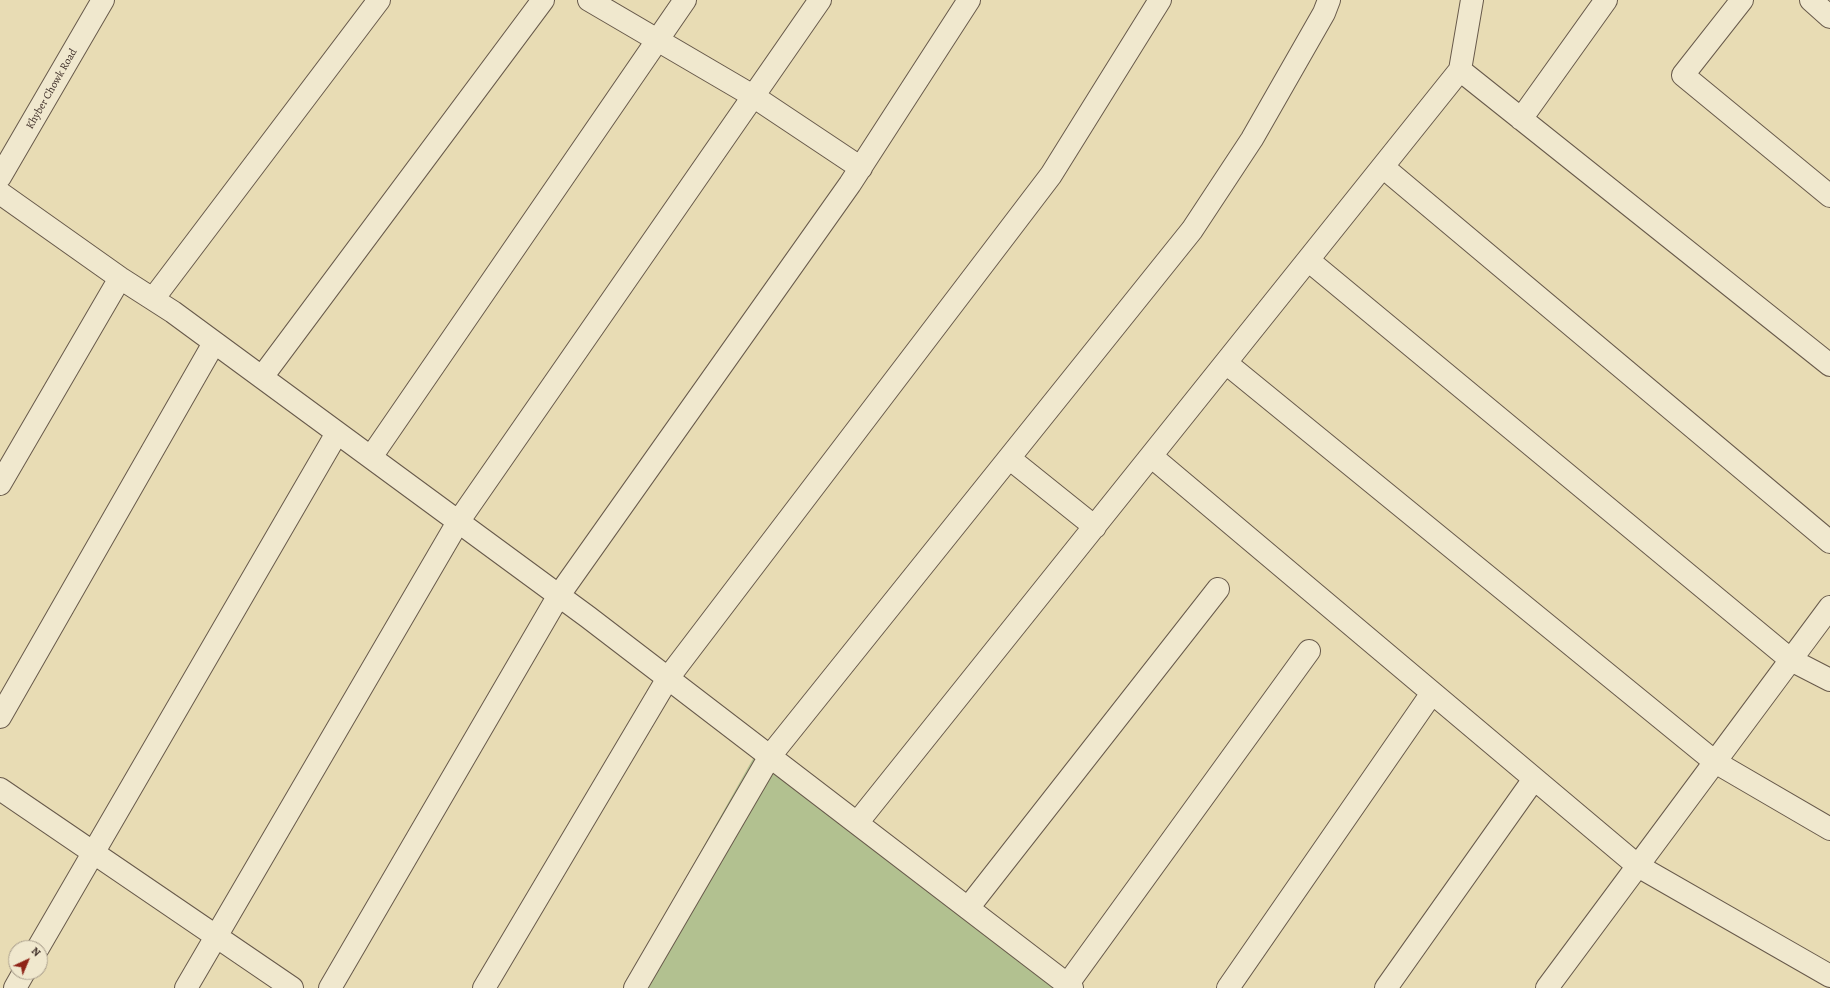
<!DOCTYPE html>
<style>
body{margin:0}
#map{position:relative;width:1830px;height:988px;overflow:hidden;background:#e8dcb4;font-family:Alegreya,serif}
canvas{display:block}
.north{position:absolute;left:8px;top:940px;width:40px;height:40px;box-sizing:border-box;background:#f0e8ce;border:1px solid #a99e8c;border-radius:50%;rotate:44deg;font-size:11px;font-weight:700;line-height:16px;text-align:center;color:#3e2e28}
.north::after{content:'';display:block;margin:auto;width:14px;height:18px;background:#8f2418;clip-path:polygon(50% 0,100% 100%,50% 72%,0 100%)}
</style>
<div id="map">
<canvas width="1830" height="988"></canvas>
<div class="north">N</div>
</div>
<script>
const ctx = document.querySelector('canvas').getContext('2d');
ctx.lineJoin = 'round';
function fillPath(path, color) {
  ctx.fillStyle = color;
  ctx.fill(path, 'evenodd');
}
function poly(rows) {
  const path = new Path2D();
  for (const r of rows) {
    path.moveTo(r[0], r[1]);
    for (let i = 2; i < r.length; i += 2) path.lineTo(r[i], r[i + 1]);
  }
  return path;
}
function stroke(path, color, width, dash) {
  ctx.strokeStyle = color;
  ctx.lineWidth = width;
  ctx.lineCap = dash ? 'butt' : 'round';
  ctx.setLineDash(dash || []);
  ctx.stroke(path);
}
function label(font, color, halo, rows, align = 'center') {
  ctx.font = font + ' Alegreya,serif';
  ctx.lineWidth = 3;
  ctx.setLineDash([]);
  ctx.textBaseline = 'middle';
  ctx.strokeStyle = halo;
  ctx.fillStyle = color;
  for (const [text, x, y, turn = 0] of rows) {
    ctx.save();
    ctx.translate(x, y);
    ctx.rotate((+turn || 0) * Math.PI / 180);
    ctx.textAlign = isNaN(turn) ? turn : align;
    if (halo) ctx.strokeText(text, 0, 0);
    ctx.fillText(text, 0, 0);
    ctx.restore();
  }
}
fillPath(poly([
 [759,748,1071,988,624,988]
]), '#b2c190');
const minor = poly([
 [589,0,753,96,861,168],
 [1742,0,1683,75,1830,196],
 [1811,0,1830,17],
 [1460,70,1830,365],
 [1521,119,1606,0],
 [1383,167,1830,542],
 [0,177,103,0],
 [0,193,120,278,173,312,588,617,1072,988],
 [1308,260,1791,660,1830,680],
 [153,299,379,0],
 [1226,363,1715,762,1830,829],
 [262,377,543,0],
 [1151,456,1638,866,1830,976],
 [371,457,685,0],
 [1009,458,1095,527],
 [0,484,120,278],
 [0,717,214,343],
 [0,789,292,988],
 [857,823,1460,70,1472,0],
 [968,908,1218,589],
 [38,948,337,433],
 [1067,985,1309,651],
 [15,988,24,972],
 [186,988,458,522,820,0],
 [330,988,559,595,850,184,969,0],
 [484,988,668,678,1051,175,1160,0],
 [635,988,770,756,1192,230,1252,139,1324,13,1329,0],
 [1228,988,1432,693],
 [1386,988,1534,779],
 [1547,988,1830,607]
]);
stroke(minor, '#685a4b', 24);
stroke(minor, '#f0e8ce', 22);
label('11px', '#3e2e28', '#f0e8ce', [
 ["Khyber Chowk Road",52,89,-60]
]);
</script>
